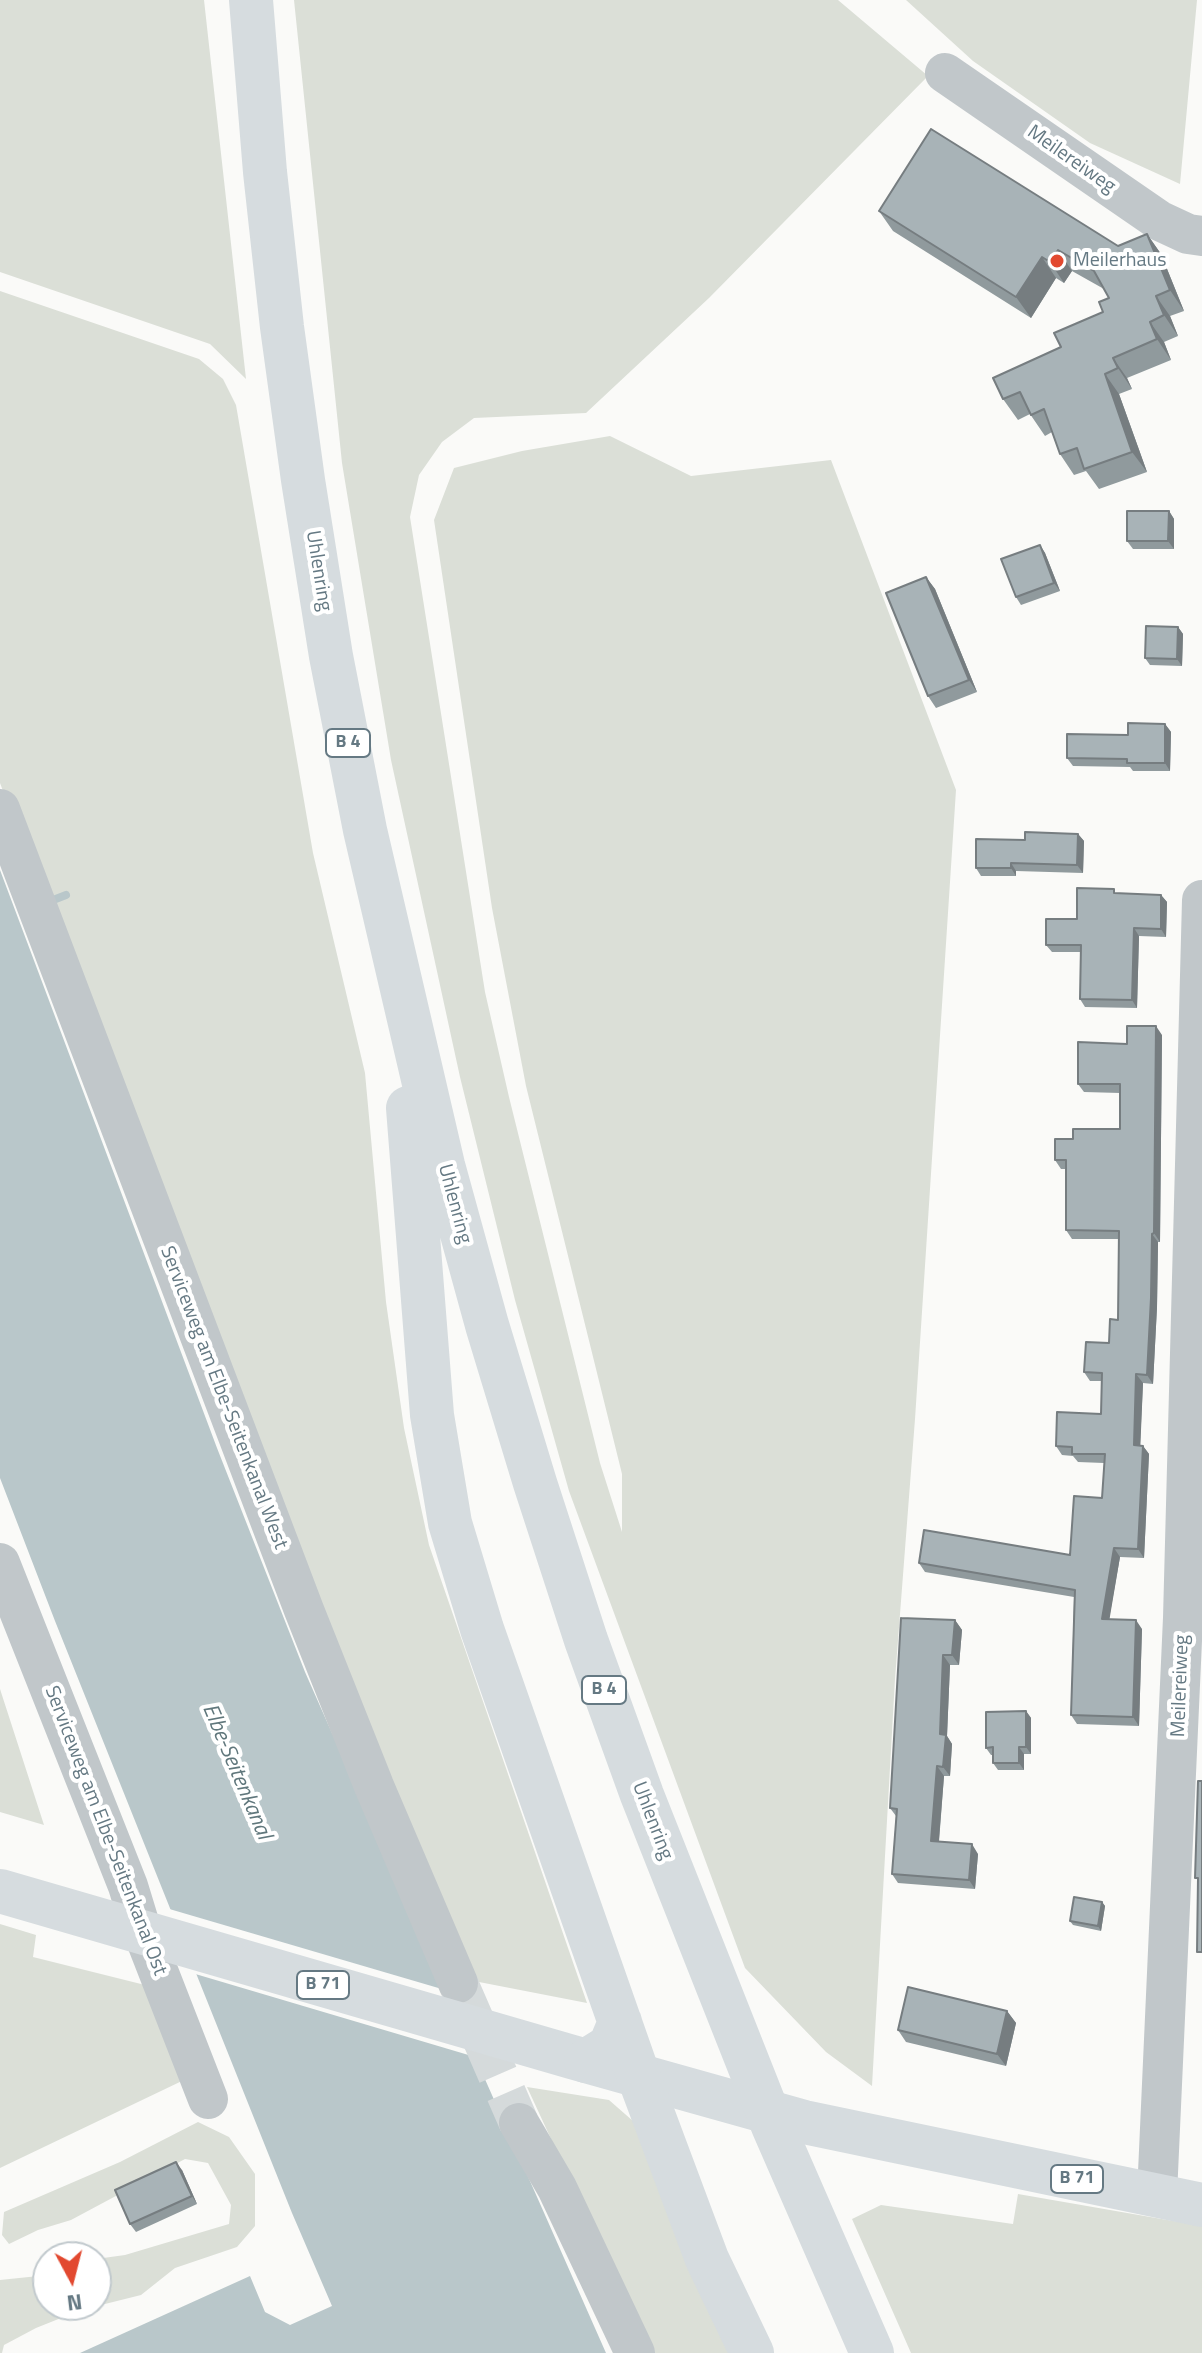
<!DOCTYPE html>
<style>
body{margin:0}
#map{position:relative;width:1202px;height:2353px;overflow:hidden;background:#fafaf8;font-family:"Titillium Web",sans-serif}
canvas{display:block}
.north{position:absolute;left:32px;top:2241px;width:80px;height:80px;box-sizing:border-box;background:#fff;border:2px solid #c1c9cd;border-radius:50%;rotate:173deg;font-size:22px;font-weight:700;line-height:32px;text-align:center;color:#657983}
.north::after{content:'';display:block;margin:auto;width:28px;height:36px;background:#e24930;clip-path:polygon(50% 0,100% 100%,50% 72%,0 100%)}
</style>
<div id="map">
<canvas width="1202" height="2353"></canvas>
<div class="north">N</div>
</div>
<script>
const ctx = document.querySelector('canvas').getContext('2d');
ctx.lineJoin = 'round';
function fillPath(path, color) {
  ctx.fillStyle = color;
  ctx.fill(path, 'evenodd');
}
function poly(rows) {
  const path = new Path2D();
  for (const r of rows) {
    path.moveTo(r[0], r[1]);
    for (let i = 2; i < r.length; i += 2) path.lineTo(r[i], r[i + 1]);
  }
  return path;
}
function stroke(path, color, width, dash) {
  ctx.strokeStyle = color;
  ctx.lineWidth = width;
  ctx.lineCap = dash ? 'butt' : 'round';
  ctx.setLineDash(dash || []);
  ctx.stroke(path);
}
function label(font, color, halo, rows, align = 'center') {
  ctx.font = font + ' "Titillium Web",sans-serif';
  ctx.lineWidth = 8;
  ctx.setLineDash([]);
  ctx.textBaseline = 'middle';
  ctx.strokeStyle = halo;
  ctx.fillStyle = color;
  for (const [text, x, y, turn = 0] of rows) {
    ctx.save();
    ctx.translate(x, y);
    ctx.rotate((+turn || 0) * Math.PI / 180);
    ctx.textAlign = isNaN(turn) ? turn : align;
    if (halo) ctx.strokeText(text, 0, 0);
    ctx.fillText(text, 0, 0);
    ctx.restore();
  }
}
fillPath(poly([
 [0,0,204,0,246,379,210,344,0,272],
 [294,0,838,0,928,76,709,298,586,413,474,418,442,442,419,475,410,517,485,992,509,1097,600,1463,622,1532,622,1474,526,1086,492,908,434,520,454,468,522,451,610,436,691,476,831,460,956,790,915,1419,895,1679,872,2086,826,2052,745,1968,569,1491,515,1300,460,1077,391,760,342,463],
 [906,0,1197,0,1180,184,1090,143,973,61],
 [0,291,199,359,223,379,236,405,313,853,365,1073,386,1302,404,1428,429,1545,587,2003,479,1982,417,1854,53,925,0,783],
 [0,1689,44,1825,0,1812],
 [0,1924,36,1935,33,1957,149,1986,184,2080,0,2168],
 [527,2087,609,2100,633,2121,734,2353,650,2353],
 [198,2122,229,2137,255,2174,255,2226,237,2247,175,2268,141,2295,81,2310,36,2328,4,2345,2,2353,0,2353,0,2280,48,2275,48,2305,96,2305,96,2259,125,2255,229,2224,231,2205,208,2163,185,2159,71,2220,38,2230,9,2244,2,2235,4,2212,120,2162],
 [1018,2194,1202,2226,1202,2353,911,2353,852,2219,881,2205,1013,2224]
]), '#dbdfd7');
fillPath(poly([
 [0,870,217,1448,305,1672,606,2353,80,2353,250,2276,265,2312,290,2325,332,2306,292,2213,55,1621,0,1478]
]), '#b9c7ca');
fillPath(poly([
 [166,1908,452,1992,482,2059,192,1973]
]), '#fafaf8');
stroke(poly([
 [48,902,66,895]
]), '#b9c7ca', 8);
stroke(poly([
 [458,1983,519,2123]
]), '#d5dadb', 40, [40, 20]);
stroke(poly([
 [945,73,1160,221,1188,234,1202,236],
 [0,809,304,1610,374,1786,458,1983],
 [0,1563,128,1886,139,1922,208,2099],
 [519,2123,557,2188,635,2353],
 [1157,2195,1183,1618,1202,900]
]), '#c1c7ca', 40);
stroke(poly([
 [0,1891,572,2057,804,2122,1202,2205]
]), '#d6dcdf', 44);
stroke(poly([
 [251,0,265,172,282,327,303,480,331,656,365,830,443,1165,487,1325,535,1483,586,1640,642,1795,773,2126,872,2353],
 [408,1108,432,1415,450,1523,482,1629,639,2077,707,2259,752,2353],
 [586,2061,610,2046,620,2022]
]), '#d6dcdf', 44);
fillPath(poly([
 [879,211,1118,246,1147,234,1161,254,1184,311,1170,316,1178,336,1164,342,1171,360,1127,378,1132,389,1119,394,1147,472,1099,489,1086,471,1074,475,1060,454,1052,432,1045,436,1030,414,1018,420,1003,399,1061,347,1103,312,1109,298,1104,289,1072,271,1064,283,1056,278,1031,318,893,231],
 [1169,511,1174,519,1174,549,1133,549,1127,541],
 [1040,545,1045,553,1060,591,1021,605,1016,597],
 [926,577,935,589,977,692,936,708,928,696],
 [1178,627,1183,634,1182,666,1150,665,1145,658],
 [1165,724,1171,732,1170,771,1133,771,1130,767,1073,766,1067,758,1128,735],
 [1078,834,1084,841,1083,873,1016,871,1016,876,981,876,976,868,1025,840],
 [1117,893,1161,895,1167,902,1166,937,1139,936,1137,1008,1085,1007,1080,999,1081,952,1052,952,1046,945,1077,919],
 [1162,1035,1160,1242,1158,1242,1157,1307,1153,1384,1143,1383,1140,1445,1143,1446,1149,1454,1144,1558,1120,1557,1109,1619,1142,1629,1139,1726,1077,1724,1071,1715,1074,1597,925,1572,919,1563,1070,1555,1102,1498,1104,1463,1078,1462,1073,1456,1062,1455,1056,1446,1101,1414,1102,1381,1090,1381,1084,1372,1109,1343,1118,1320,1119,1239,1072,1239,1066,1230,1066,1169,1061,1169,1055,1160,1073,1139,1120,1129,1120,1093,1084,1092,1078,1084,1127,1044],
 [955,1620,962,1630,959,1665,950,1665,947,1736,952,1744,950,1776,944,1776,939,1842,978,1854,975,1889,898,1883,892,1874,896,1816,890,1808],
 [1026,1711,1031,1718,1031,1754,1024,1754,1024,1770,998,1770,993,1763,993,1755,991,1755,986,1748],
 [1102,1902,1105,1906,1101,1931,1073,1925,1070,1921],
 [1007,2011,1016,2023,1006,2066,906,2042,898,2030],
 [182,2170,197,2204,136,2232,130,2224]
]), '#909a9d');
fillPath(poly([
 [1147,234,1161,254,1184,311,1170,290],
 [1058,250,1072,271,1064,283,1050,262],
 [1042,257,1056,278,1031,318,1016,297],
 [1156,296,1170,316,1178,336,1164,315],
 [1150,322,1164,342,1171,360,1157,339],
 [1113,358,1127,378,1132,389,1118,368],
 [1105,374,1119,394,1147,472,1132,452],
 [1169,511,1174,519,1174,549,1168,541],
 [1040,545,1045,553,1060,591,1054,583],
 [926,577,935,589,977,692,969,680],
 [1178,627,1183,634,1182,666,1177,659],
 [1165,724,1171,732,1170,771,1165,763],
 [1078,834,1084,841,1083,873,1077,865],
 [1011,863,1016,871,1016,876,1011,868],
 [1161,895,1167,902,1166,937,1161,929],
 [1134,928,1139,936,1137,1008,1132,1000],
 [1156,1026,1162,1035,1160,1242,1154,1233],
 [1152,1234,1158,1242,1157,1307,1153,1384,1147,1375],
 [1136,1374,1143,1383,1140,1454,1134,1445],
 [1143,1446,1149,1454,1144,1558,1138,1549],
 [1114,1548,1120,1557,1108,1628,1102,1619],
 [955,1620,962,1630,959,1665,952,1655],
 [1136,1620,1142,1629,1139,1726,1133,1717],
 [943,1655,950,1665,947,1736,952,1744,950,1776,943,1767,940,1734],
 [1026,1711,1031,1718,1031,1754,1026,1747],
 [1019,1747,1024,1754,1024,1770,1019,1763],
 [937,1766,944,1776,938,1851,931,1841],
 [972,1844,978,1854,975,1889,969,1880],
 [1102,1902,1105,1906,1101,1931,1098,1926],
 [1007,2011,1016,2023,1006,2066,997,2054],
 [176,2162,182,2170,197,2204,192,2196]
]), '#767d80');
const building = poly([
 [931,129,1118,246,1147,234,1170,290,1156,296,1164,315,1150,322,1157,339,1113,358,1118,368,1105,374,1132,452,1084,469,1077,448,1060,454,1044,409,1031,415,1020,392,1003,399,993,378,1061,347,1054,333,1103,312,1099,302,1109,298,1094,271,1058,250,1050,262,1042,257,1016,297,879,211,931,129],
 [1127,511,1169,511,1168,541,1127,541,1127,511],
 [1040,545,1054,583,1016,597,1001,559,1040,545],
 [926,577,969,680,928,696,886,593,926,577],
 [1146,626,1178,627,1177,659,1145,658,1146,626],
 [1128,723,1165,724,1165,763,1127,763,1127,759,1067,758,1067,734,1128,735,1128,723],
 [1025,832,1078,834,1077,865,1011,863,1011,868,976,868,976,839,1025,840,1025,832],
 [1077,888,1114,889,1114,893,1161,895,1161,929,1134,928,1132,1000,1080,999,1081,945,1046,945,1046,919,1077,919,1077,888],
 [1127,1026,1156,1026,1154,1233,1152,1234,1151,1298,1147,1375,1136,1374,1134,1445,1143,1446,1138,1549,1114,1548,1102,1619,1136,1620,1133,1717,1071,1715,1075,1590,919,1563,924,1530,1070,1555,1074,1496,1102,1498,1105,1454,1072,1454,1072,1447,1056,1446,1057,1412,1101,1414,1102,1373,1084,1372,1086,1342,1109,1343,1110,1319,1118,1320,1119,1231,1066,1230,1066,1160,1055,1160,1055,1139,1073,1139,1073,1129,1120,1129,1120,1084,1078,1084,1078,1042,1127,1044,1127,1026],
 [901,1618,955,1620,952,1655,943,1655,940,1734,946,1735,943,1767,937,1766,931,1841,972,1844,969,1880,892,1874,897,1809,890,1808,901,1618],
 [1026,1711,1026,1747,1019,1747,1019,1763,993,1763,993,1747,986,1748,986,1712,1026,1711],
 [1198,1781,1202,1781,1202,1952,1197,1952,1198,1878,1195,1878,1198,1781],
 [1074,1897,1102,1902,1098,1926,1070,1921,1074,1897],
 [908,1987,1007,2011,997,2054,898,2030,908,1987],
 [176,2162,192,2196,130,2224,115,2190,176,2162]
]);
fillPath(building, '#a8b3b7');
stroke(building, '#767d80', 2);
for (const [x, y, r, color] of [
 [1057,261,8,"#e24930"]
]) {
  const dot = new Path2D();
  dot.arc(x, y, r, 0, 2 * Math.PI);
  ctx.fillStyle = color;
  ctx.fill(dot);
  stroke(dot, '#fff', 3);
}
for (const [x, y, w] of [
 [348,743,44],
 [604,1690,44],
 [323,1985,52],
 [1077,2179,52]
]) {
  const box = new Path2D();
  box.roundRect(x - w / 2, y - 14, w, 28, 6);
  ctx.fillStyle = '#fff';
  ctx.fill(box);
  stroke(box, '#657983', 2);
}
label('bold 18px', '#657983', null, [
 ["B 4",348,743],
 ["B 4",604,1690],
 ["B 71",323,1985],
 ["B 71",1077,2179]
]);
label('20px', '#657983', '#fff', [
 ["Meilereiweg",1071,160,35],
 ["Uhlenring",318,571,81],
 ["Uhlenring",454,1204,75],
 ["Serviceweg am Elbe-Seitenkanal West",223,1398,69],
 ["Meilereiweg",1181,1686,-88],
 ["Uhlenring",652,1821,69],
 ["Serviceweg am Elbe-Seitenkanal Ost",105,1831,69]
]);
label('20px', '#657983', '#fff', [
 ["Meilerhaus",1073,261]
], 'left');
label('italic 22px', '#60777c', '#fff', [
 ["Elbe-Seitenkanal",236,1772,67]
]);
</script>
